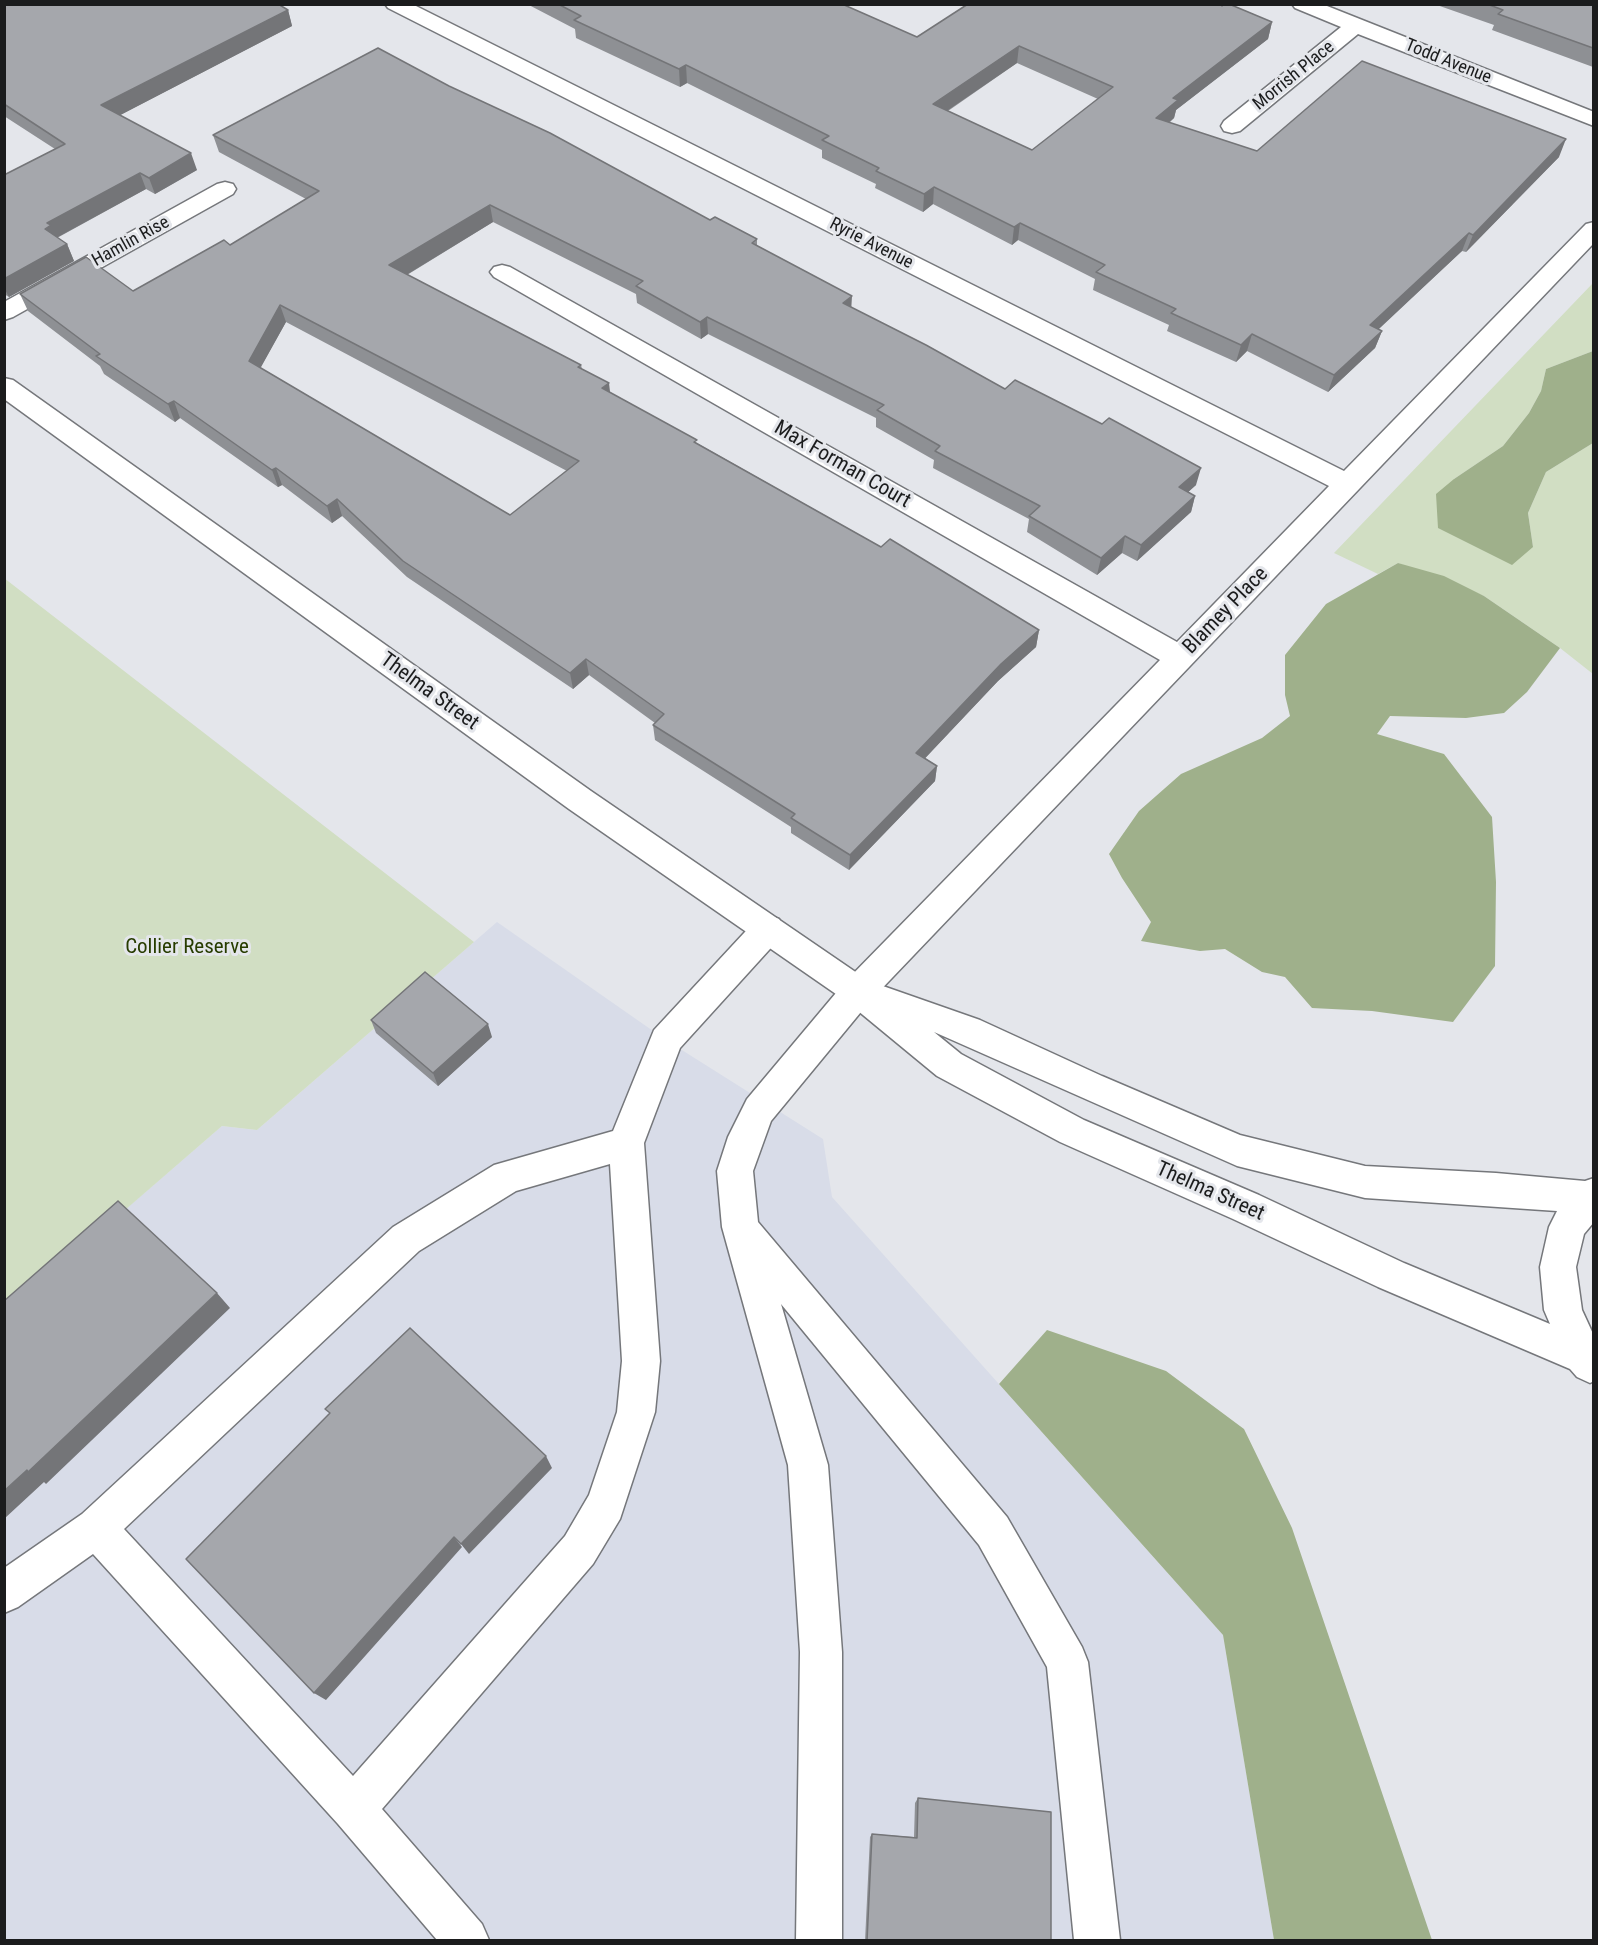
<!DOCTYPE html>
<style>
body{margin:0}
#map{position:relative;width:1598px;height:1945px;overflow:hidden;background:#e4e6eb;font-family:"Roboto Condensed",sans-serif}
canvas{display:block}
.frame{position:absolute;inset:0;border:6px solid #1b1c1d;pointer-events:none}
</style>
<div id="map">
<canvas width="1598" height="1945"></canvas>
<div class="frame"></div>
</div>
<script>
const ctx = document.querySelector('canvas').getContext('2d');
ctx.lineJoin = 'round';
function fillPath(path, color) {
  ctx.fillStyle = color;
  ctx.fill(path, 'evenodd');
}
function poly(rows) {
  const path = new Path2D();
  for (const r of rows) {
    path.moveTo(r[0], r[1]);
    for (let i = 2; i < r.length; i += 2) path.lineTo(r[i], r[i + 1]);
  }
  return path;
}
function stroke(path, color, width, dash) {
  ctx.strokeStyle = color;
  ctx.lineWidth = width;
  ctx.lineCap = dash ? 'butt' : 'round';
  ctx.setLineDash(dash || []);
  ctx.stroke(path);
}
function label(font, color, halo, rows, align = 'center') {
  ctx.font = font + ' "Roboto Condensed",sans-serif';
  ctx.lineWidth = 6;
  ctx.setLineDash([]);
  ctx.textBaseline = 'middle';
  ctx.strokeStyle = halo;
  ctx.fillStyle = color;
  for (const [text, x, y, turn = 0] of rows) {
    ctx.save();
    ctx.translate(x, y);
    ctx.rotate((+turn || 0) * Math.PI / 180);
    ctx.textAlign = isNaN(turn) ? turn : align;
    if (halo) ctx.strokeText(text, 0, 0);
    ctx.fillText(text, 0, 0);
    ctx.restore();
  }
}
fillPath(poly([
 [497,922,666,1040,823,1139,832,1197,1223,1635,1274,1940,5,1940,4,1314,222,1126,257,1130]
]), '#d8dce8');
fillPath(poly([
 [1593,283,1593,351,1546,369,1541,391,1529,413,1503,446,1454,479,1533,547,1528,513,1546,472,1593,443,1593,674,1560,648,1484,596,1398,563,1378,574,1334,553],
 [4,578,474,942,257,1130,222,1126,5,1314]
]), '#d1dec3');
fillPath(poly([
 [1593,351,1593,443,1546,472,1528,513,1533,547,1512,565,1438,528,1436,494,1454,479,1503,446,1529,413,1541,391,1546,369],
 [1398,563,1444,576,1484,596,1560,648,1527,692,1504,713,1466,718,1390,716,1377,734,1444,754,1492,817,1496,882,1495,966,1453,1022,1372,1011,1312,1008,1285,977,1262,972,1225,949,1200,951,1141,941,1151,922,1122,878,1109,854,1139,811,1181,774,1262,738,1290,716,1285,695,1285,655,1326,604],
 [1047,1330,1166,1371,1244,1429,1292,1528,1432,1940,1274,1940,1223,1635,999,1384]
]), '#9fb08b');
const minor = poly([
 [385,4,412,4,1344,471,1586,224,1594,222,1594,243,870,1001,771,1121,753,1171,758,1222,1007,1517,1082,1647,1088,1662,1120,1940,1074,1940,1047,1667,979,1545,781,1304,828,1465,842,1652,842,1940,796,1940,800,1652,788,1465,722,1227,717,1171,728,1137,747,1099,846,981,1160,660,494,277,490,272,494,267,502,265,510,267,1177,642,1329,486,388,8,385,4],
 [1292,4,1322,4,1594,112,1594,126,1358,34,1240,131,1232,133,1224,131,1221,126,1224,121,1341,27,1295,8,1292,4],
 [225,182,233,184,236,189,233,194,13,317,4,320,4,302,217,184,225,182],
 [768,915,779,919,784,929,779,939,680,1048,644,1143,660,1361,655,1412,620,1519,593,1564,382,1809,482,1924,489,1940,437,1940,338,1824,93,1554,18,1607,4,1613,4,1568,82,1514,393,1227,494,1165,613,1131,654,1030,757,919,768,915],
 [610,1164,622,1361,617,1412,589,1495,565,1536,353,1776,124,1529,419,1251,516,1191,610,1164]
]);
const major = poly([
 [4,378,13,380,591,791,876,986,880,985,980,1020,1102,1076,1240,1135,1365,1166,1496,1173,1585,1181,1594,1178,1594,1222,1584,1234,1576,1267,1582,1310,1594,1336,1594,1381,1590,1383,1577,1377,1570,1369,1378,1287,1233,1219,1060,1142,937,1076,846,1001,569,809,4,399,4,378],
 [934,1032,1237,1166,1365,1198,1557,1211,1549,1227,1540,1267,1544,1310,1550,1324,1404,1263,1259,1195,1084,1120,961,1054,934,1032]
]);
stroke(minor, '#75777b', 3);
stroke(major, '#75777b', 3);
fillPath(minor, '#fff');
fillPath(major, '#fff');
fillPath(poly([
 [4,4,288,10,292,26,120,115,197,170,155,194,146,189,57,238,67,244,74,261,9,297,4,294,4,175,55,149,4,116],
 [527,4,842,4,917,37,1272,22,1268,39,1176,110,1174,118,1169,123,1257,151,1559,157,1466,252,1462,251,1378,329,1382,331,1375,348,1328,392,1247,351,1236,362,1167,331,1169,325,1093,290,1095,279,1018,240,1012,245,933,204,923,212,875,188,876,184,822,158,822,150,687,83,680,87,576,38,575,29],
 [1017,63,1098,99,1032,150,948,111],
 [1434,4,1593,4,1593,67,1492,30,1494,25],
 [449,86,710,220,757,239,757,246,851,308,1005,389,1196,485,1188,492,1195,496,1191,512,1137,561,1122,553,1097,575,1027,532,1029,519,933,468,934,460,876,427,876,418,708,334,701,339,637,303,636,294,493,222,407,275,581,365,582,369,610,393,697,443,881,547,1039,630,1036,647,998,681,925,758,937,766,935,781,849,870,791,833,791,827,655,740,653,725,655,723,589,675,573,689,407,577,342,516,332,523,282,485,278,487,180,418,175,422,104,374,100,366,28,311,20,294,133,291,230,245,306,199,219,152,213,135],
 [286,322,567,471,510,515,260,368],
 [371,1020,492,1037,438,1086,376,1033],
 [918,1798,1051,1941,865,1941,870,1837,872,1834,914,1837,915,1803]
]), '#8e9094');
fillPath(poly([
 [288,10,292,26,107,122,101,105],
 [1272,22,1268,39,1176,110,1174,118,1152,136,1156,118,1173,98],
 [1019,46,1017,63,932,121,933,104],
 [686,65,687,83,680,87,679,69],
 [1566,139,1559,157,1466,252,1473,235],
 [191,153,197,170,155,194,149,178],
 [140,173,146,189,56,238,45,229,47,223],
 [934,187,933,204,923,212,924,194],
 [490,205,493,222,393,283,389,265],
 [1020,223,1018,240,1012,245,1014,227],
 [1469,233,1462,251,1364,343,1370,325],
 [67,244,74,261,9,297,4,288,4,279],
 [852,296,851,313,843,303],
 [280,305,286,322,255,378,249,361],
 [707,317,708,334,701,339,700,322],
 [1382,331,1375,348,1328,392,1334,375],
 [1252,334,1247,351,1236,362,1241,345],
 [609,383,611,400,602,388],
 [174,401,180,418,175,422,168,404],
 [276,468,282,485,278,487,272,470],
 [1201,468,1196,485,1175,504,1179,487],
 [1195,496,1191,512,1137,561,1141,545],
 [337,499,342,516,332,523,327,506],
 [1125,536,1122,553,1097,575,1101,558],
 [1039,630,1036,647,998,681,915,769,916,753,1001,664],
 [586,659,589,675,573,689,570,673],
 [937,766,935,781,849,870,850,855],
 [488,1024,492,1037,438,1086,433,1073],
 [217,1293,230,1308,46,1484,44,1482,4,1519,4,1491],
 [546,1456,552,1468,469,1554,461,1544],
 [454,1537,462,1547,326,1700,314,1693]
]), '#747578');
const building = poly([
 [4,4,278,4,288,10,101,105,191,153,149,178,140,173,47,223,51,225,45,229,67,244,4,279,4,175,65,144,4,104,4,4],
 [558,4,842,4,917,37,968,4,1219,4,1222,6,1223,4,1229,4,1272,22,1173,98,1178,100,1156,118,1257,151,1362,61,1566,139,1473,235,1469,233,1370,325,1382,331,1334,375,1252,334,1241,345,1171,313,1176,309,1096,272,1105,265,1020,223,1014,227,934,187,924,194,876,171,879,168,822,140,829,136,686,65,679,69,574,20,581,16,558,4],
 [1019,46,1113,87,1032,150,933,104,1019,46],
 [1487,4,1593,4,1593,48,1498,14,1503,10,1487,4],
 [378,48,449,86,550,133,710,220,715,217,757,239,752,243,852,296,843,303,926,345,1005,389,1015,380,1102,424,1109,418,1201,468,1179,487,1195,496,1141,545,1125,536,1101,558,1029,516,1040,506,935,451,940,446,877,410,884,405,707,317,700,322,636,286,643,281,490,205,389,265,581,365,578,367,609,383,602,388,697,440,694,442,881,547,890,539,1039,630,1001,664,916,753,937,766,850,855,791,818,795,814,653,725,664,714,586,659,570,673,403,561,337,499,327,506,276,468,272,470,174,401,168,404,96,356,100,354,20,294,86,257,133,291,224,240,230,245,319,191,213,135,378,48],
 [280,305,579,461,510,515,249,361,280,305],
 [425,972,488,1024,433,1073,371,1020,425,972],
 [118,1201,217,1293,28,1472,27,1470,4,1491,4,1301,118,1201],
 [410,1328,546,1456,461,1544,454,1537,314,1693,186,1559,330,1413,325,1409,410,1328],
 [918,1798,1051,1812,1051,1941,867,1941,872,1834,917,1838,918,1798]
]);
fillPath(building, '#a5a7ac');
stroke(building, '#747578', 1.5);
label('18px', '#1b1c1d', '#e4e6eb', [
 ["Todd Avenue",1448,62,22],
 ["Morrish Place",1294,76,-39],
 ["Hamlin Rise",131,242,-29],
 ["Ryrie Avenue",871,244,27]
]);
label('21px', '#1b1c1d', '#e4e6eb', [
 ["Max Forman Court",842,465,30],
 ["Blamey Place",1226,611,-46],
 ["Thelma Street",429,692,36],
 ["Thelma Street",1210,1192,24]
]);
label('21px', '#273c00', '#e4e6eb', [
 ["Collier Reserve",187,948]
]);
</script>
